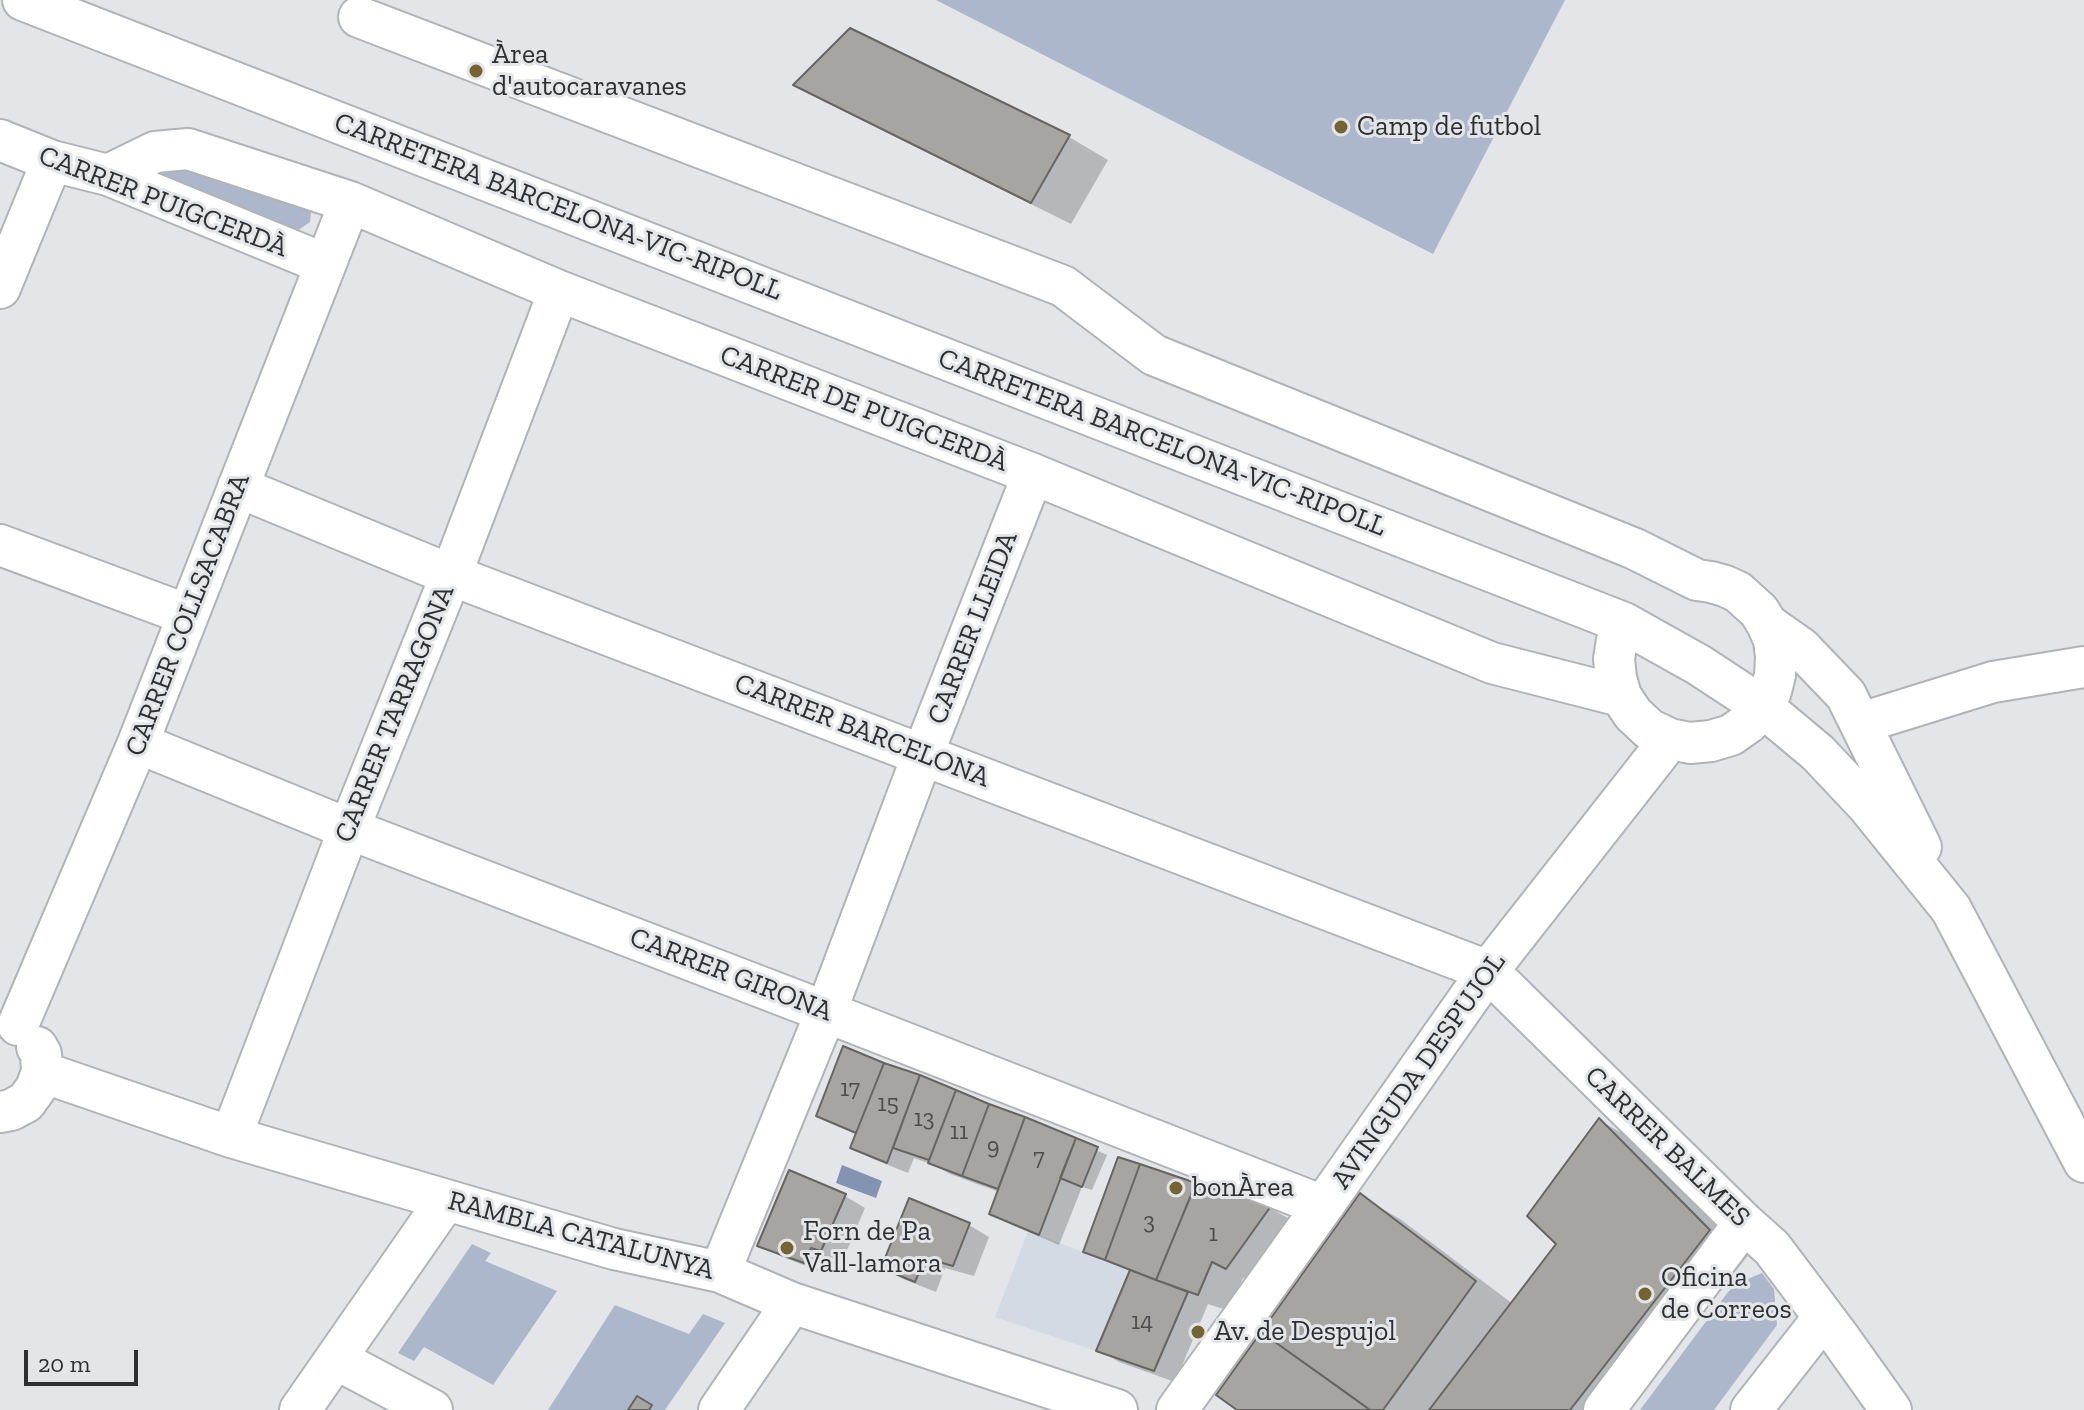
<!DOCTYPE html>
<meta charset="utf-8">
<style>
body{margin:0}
#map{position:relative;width:2084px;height:1410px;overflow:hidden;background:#e3e5e9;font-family:"Zilla Slab",serif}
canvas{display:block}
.scale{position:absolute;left:24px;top:1350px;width:114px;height:36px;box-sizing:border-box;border:4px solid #2e2f30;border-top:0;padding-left:10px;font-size:24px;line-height:28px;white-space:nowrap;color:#2e2f30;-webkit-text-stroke:6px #e3e5e9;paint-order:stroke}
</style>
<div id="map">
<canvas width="2084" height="1410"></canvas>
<div class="scale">20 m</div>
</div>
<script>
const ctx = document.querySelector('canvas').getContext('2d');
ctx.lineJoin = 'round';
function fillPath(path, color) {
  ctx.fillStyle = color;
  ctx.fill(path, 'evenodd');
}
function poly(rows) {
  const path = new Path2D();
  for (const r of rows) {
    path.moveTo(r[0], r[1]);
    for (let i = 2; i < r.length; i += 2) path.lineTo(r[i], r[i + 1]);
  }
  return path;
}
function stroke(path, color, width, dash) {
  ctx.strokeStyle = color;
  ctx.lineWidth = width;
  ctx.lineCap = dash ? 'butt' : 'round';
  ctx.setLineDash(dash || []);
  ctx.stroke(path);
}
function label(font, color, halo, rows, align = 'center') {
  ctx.font = font + ' "Zilla Slab",serif';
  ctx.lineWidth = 6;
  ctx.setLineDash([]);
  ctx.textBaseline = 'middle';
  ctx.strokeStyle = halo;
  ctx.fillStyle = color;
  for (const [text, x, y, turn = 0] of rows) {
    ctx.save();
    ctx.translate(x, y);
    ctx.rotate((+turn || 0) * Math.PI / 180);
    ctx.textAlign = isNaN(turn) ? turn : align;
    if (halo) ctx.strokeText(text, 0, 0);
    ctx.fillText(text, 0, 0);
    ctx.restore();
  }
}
fillPath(poly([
 [1028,1231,1130,1270,1096,1351,995,1317]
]), '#d4dae3');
fillPath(poly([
 [936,0,1565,0,1433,254],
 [207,165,305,203,311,212,310,222,297,231,166,179,161,176,160,169],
 [472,1244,491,1253,485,1261,557,1291,493,1385,424,1347,414,1361,398,1353],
 [1762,1273,1774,1289,1777,1325,1714,1410,1640,1410,1728,1292,1738,1283],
 [615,1305,689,1334,703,1314,725,1323,665,1410,548,1410]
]), '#acb7cb');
fillPath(poly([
 [842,1165,882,1181,876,1198,836,1183]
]), '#8394b3');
fillPath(poly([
 [850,31,1069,137,1108,160,1071,224,836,107,797,84],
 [844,1048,1075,1140,1107,1155,1092,1190,1082,1187,1059,1245,1012,1225,992,1213,999,1192,950,1174,936,1166,914,1158,908,1173,873,1159,852,1147,858,1135,818,1115],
 [1599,1120,1639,1143,1749,1254,1627,1410,1241,1410,1360,1196,1400,1219,1513,1304,1559,1244],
 [1196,1185,1270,1208,1300,1225,1258,1285,1243,1278,1229,1311,1208,1304,1175,1382,1119,1362,1099,1350,1132,1271,1086,1251],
 [845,1196,865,1208,842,1262,831,1258,824,1273,780,1256,759,1245],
 [969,1225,989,1237,974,1276,945,1268,936,1292,903,1279,883,1268]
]), '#0003');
const building = poly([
 [850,28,1070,135,1031,203,793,85,850,28],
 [843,1046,884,1063,856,1133,816,1116,843,1046],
 [884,1063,920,1075,887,1163,850,1148,884,1063],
 [920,1075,956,1090,929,1160,893,1148,920,1075],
 [956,1090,989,1104,962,1176,928,1163,956,1090],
 [989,1104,1025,1117,998,1189,962,1176,989,1104],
 [1025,1117,1076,1138,1039,1235,989,1214,1025,1117],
 [1599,1118,1710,1230,1570,1410,1429,1410,1556,1244,1527,1216,1599,1118],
 [1076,1138,1098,1147,1082,1187,1060,1178,1076,1138],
 [1118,1157,1140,1164,1105,1260,1083,1252,1118,1157],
 [1140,1164,1196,1183,1156,1280,1105,1260,1140,1164],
 [789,1170,846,1194,821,1251,811,1248,804,1263,757,1246,789,1170],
 [1196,1183,1271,1206,1226,1269,1212,1262,1198,1295,1156,1280,1196,1183],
 [1360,1193,1476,1281,1383,1410,1370,1410,1261,1332,1360,1193],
 [909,1198,970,1223,953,1266,925,1258,915,1282,881,1268,909,1198],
 [1130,1270,1188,1292,1154,1371,1096,1351,1130,1270],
 [1261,1332,1351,1396,1370,1410,1237,1410,1216,1395,1261,1332],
 [637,1396,652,1405,649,1410,628,1410,637,1396]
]);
fillPath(building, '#a6a5a1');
stroke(building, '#666561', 2);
const minor = poly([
 [23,0,1624,623,1699,665,1763,707,1818,753,1867,805,1951,909,2084,1162],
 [359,17,1063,286,1154,355,1635,549,1697,580,1711,582,1725,586,1738,592,1759,611,1767,624,1774,640,1776,657,1775,675,1771,691,1763,707,1748,723,1731,735,1711,741,1690,743,1670,739,1649,729,1633,714,1621,696,1616,678,1614,659,1617,640,1624,623],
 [0,140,52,161,108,175,325,264],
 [108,175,155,152,188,149,350,202,559,291,1033,474,1492,663,1621,696],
 [0,288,52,161],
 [238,487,451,575,1488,971,1744,1223,1772,1248,1839,1337,1891,1410],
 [0,545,188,615],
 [1767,624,1801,648,1846,695,1921,847],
 [1861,723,1993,682,2084,667],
 [138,743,349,829,826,1012,1323,1206],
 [18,1025,138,743,350,202],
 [42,1072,231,1137,614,1249,720,1272,792,1303,1117,1410],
 [0,1112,11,1110,26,1102,36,1088,42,1072,41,1054,37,1047],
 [231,1137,349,829,451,575,559,291],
 [720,1272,826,1012,923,754,1033,474],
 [336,1359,432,1410],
 [300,1410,446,1200],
 [719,1410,792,1303],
 [1177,1410,1323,1206,1488,971,1670,739],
 [1604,1410,1744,1223],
 [1751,1410,1824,1317]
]);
stroke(minor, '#b1b3b7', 44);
stroke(minor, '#fff', 40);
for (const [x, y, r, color] of [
 [476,71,8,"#756432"],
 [1341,127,8,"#756432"],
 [1176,1188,8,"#756432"],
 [787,1248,8,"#756432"],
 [1645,1294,8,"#756432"],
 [1198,1332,8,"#756432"]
]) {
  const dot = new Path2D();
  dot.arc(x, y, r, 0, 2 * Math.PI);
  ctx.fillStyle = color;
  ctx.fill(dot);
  stroke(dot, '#e3e5e9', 3);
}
label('24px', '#4c4c4c', null, [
 ["17",850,1089],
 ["15",888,1104],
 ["13",924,1119],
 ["11",959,1132],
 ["9",993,1147],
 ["7",1039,1158],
 ["3",1149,1222],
 ["1",1213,1234],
 ["14",1142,1322]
]);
label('28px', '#2e2f30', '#e3e5e9', [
 ["Àrea",492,55],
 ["d'autocaravanes",492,87],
 ["Camp de futbol",1357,127],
 ["bonÀrea",1192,1188],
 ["Forn de Pa",803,1232],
 ["Vall-lamora",803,1264],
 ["Oficina",1661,1278],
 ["de Correos",1661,1310],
 ["Av. de Despujol",1214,1332]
], 'left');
label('28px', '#2e2f30', '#e3e5e9', [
 ["CARRER PUIGCERDÀ",163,202,21],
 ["CARRETERA BARCELONA-VIC-RIPOLL",558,207,21],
 ["CARRER DE PUIGCERDÀ",864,409,21],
 ["CARRETERA BARCELONA-VIC-RIPOLL",1162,443,21],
 ["CARRER COLLSACABRA",188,615,-69],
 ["CARRER LLEIDA",973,628,-69],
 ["CARRER TARRAGONA",395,714,-68],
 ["CARRER BARCELONA",862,731,21],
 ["CARRER GIRONA",731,975,21],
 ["AVINGUDA DESPUJOL",1419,1071,-55],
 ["CARRER BALMES",1667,1147,44],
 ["RAMBLA CATALUNYA",581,1236,15]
]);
</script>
